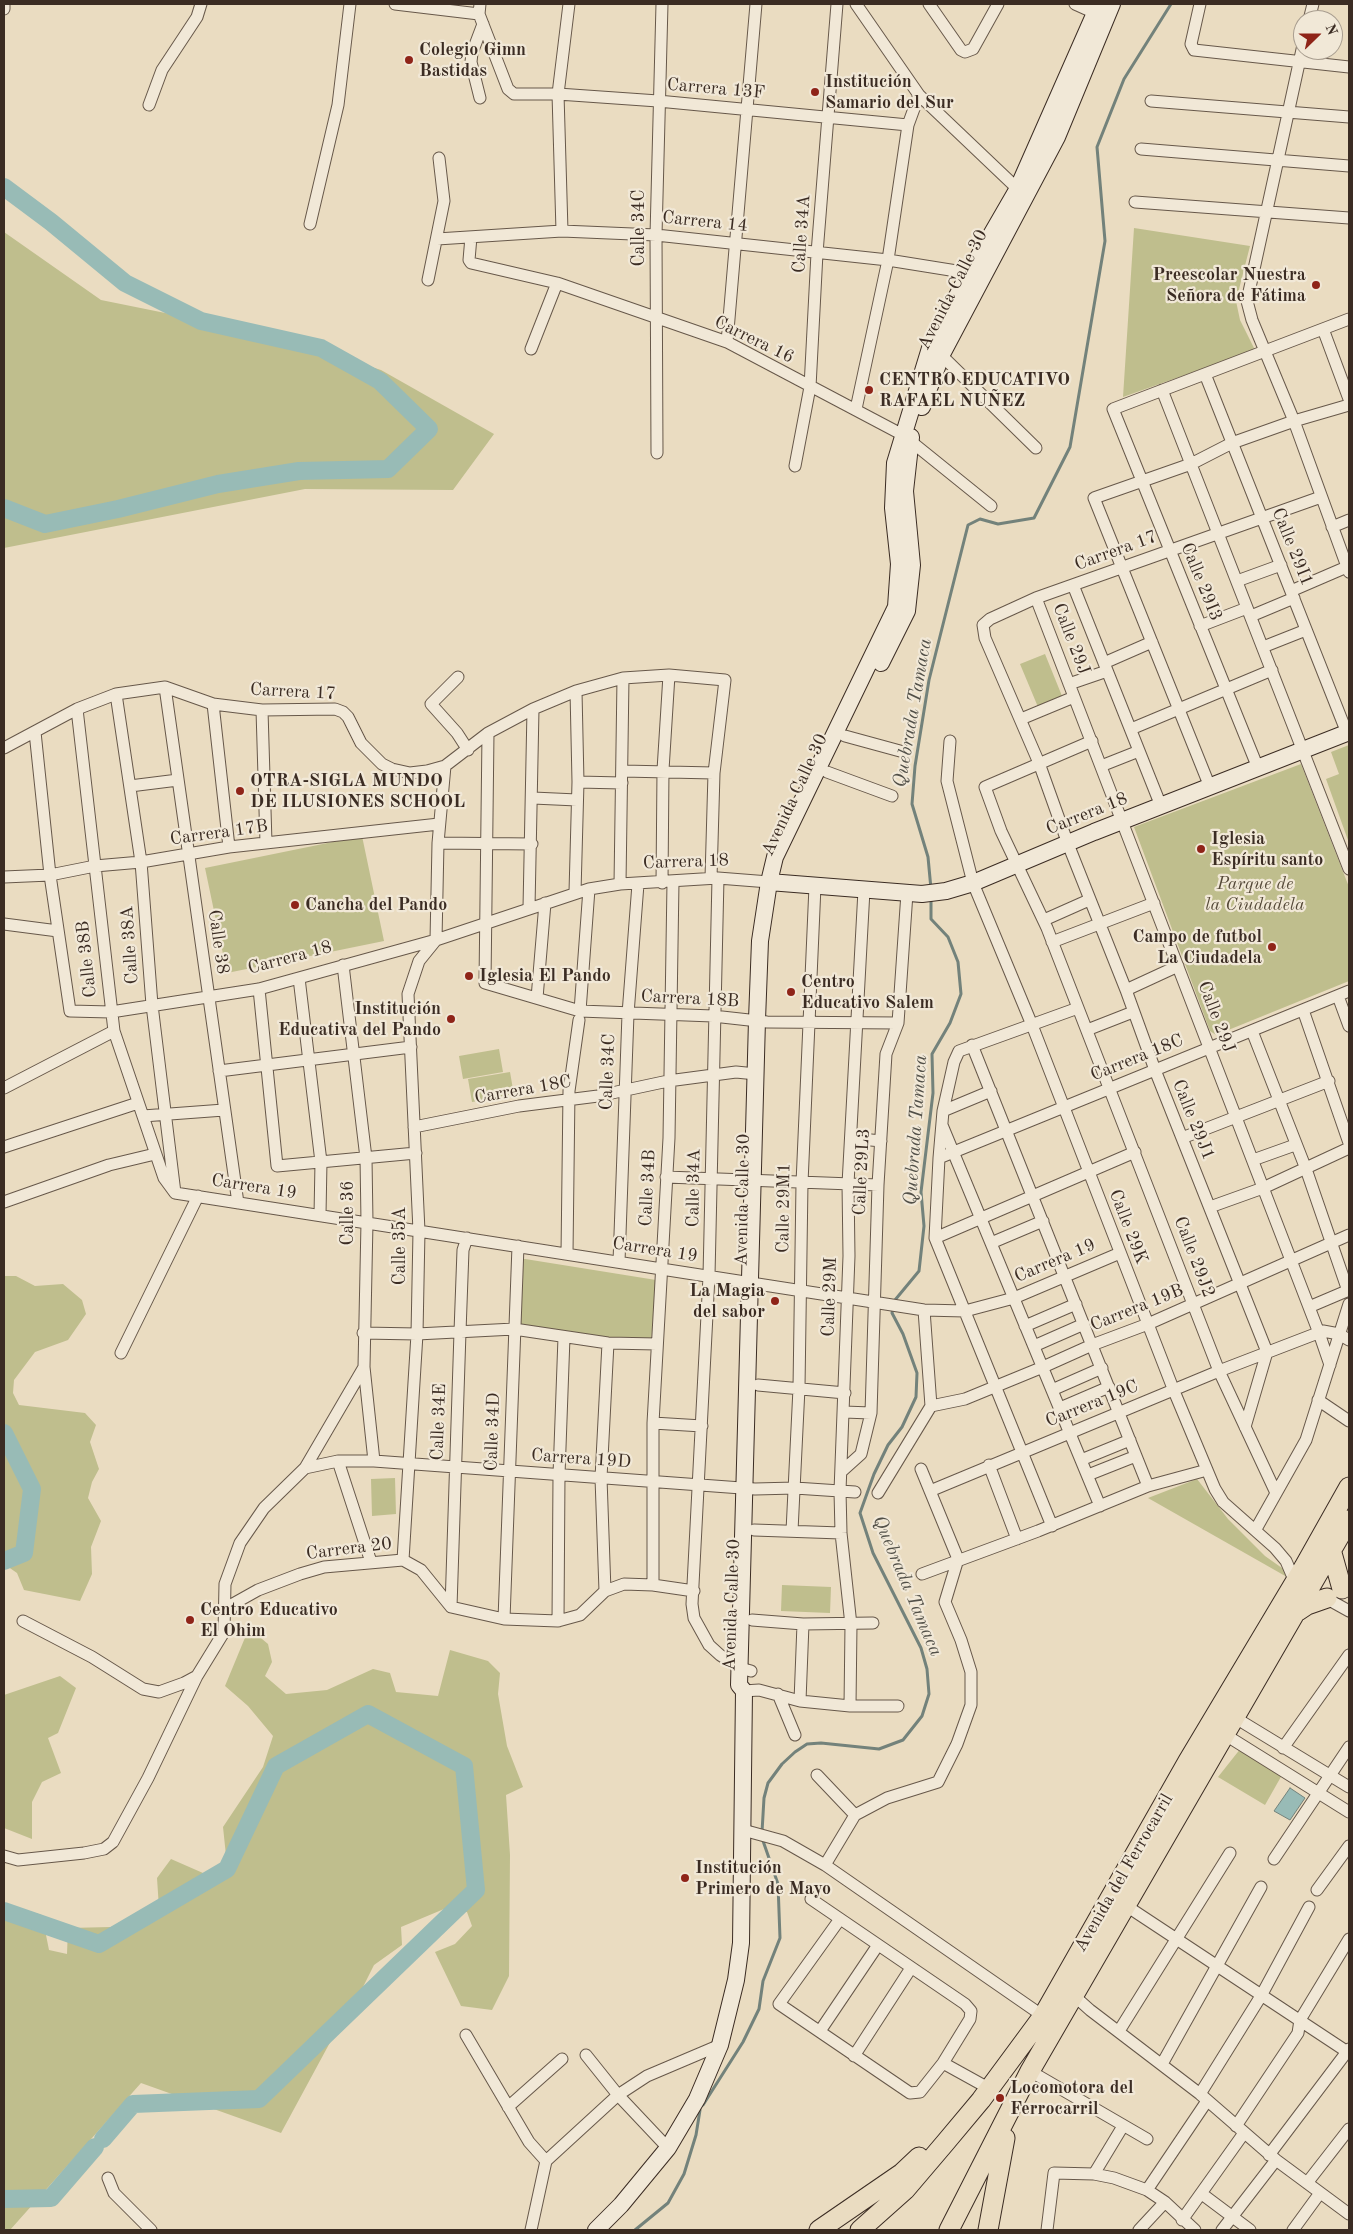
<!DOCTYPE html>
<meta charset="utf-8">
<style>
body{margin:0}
#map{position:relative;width:1353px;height:2234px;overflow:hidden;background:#eadcc1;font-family:"Old Standard TT",serif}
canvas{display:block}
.frame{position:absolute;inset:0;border:5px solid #3b2c23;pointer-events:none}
.north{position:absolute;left:1293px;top:10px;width:50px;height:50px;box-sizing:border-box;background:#f1e8d7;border:1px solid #a89d8f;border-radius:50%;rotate:68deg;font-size:14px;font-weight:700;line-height:20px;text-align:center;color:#3b2c23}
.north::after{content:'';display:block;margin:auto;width:18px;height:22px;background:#8f2418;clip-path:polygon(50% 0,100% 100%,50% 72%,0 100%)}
</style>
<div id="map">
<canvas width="1353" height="2234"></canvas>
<div class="frame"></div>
<div class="north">N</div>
</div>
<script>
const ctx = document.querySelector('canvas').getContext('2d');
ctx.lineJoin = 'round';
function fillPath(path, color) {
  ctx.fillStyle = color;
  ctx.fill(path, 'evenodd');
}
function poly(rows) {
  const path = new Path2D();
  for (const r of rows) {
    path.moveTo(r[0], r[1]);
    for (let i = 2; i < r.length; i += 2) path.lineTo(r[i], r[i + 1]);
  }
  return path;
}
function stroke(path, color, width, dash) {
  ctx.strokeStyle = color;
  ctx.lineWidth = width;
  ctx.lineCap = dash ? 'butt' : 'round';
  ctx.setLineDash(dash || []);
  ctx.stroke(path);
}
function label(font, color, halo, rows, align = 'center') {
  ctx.font = font + ' "Old Standard TT",serif';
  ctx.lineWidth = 4.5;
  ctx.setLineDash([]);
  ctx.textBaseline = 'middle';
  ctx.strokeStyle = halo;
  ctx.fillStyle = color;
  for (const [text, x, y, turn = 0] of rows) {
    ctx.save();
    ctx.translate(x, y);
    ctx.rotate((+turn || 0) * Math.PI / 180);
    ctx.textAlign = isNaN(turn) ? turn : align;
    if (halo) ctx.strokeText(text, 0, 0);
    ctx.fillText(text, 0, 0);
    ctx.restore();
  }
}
fillPath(poly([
 [1134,228,1250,246,1236,301,1240,320,1255,350,1123,397],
 [4,232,101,300,269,334,381,370,494,434,453,490,305,489,4,548],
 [1045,654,1062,696,1038,707,1020,664],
 [1349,745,1349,843,1326,779,1339,774,1331,752],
 [1301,764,1349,887,1349,981,1216,1035,1210,1031,1134,827],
 [362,836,384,941,227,973,205,868],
 [499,1049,503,1072,463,1079,459,1056],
 [510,1072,514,1095,472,1102,468,1079],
 [519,1258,656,1280,651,1343,519,1330],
 [4,1276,16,1276,35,1286,63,1284,82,1300,86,1314,68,1340,35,1352,14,1380,13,1393,19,1405,85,1413,96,1425,90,1442,99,1469,92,1482,88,1498,101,1521,91,1547,92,1574,80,1601,24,1590,17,1573,4,1564],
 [395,1478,396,1514,372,1516,371,1479],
 [1197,1479,1228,1519,1265,1556,1289,1573,1287,1577,1148,1498],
 [782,1585,831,1587,830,1613,781,1611],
 [249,1628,268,1644,272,1662,265,1676,286,1694,327,1690,373,1669,390,1673,396,1692,438,1696,450,1650,488,1661,500,1673,498,1694,507,1746,523,1787,506,1795,510,1855,509,1976,492,2010,461,2006,435,1952,455,1944,472,1926,467,1912,444,1909,401,1927,402,1945,374,1965,362,1989,343,2010,340,2024,281,2133,141,2083,10,2230,4,2230,4,1904,42,1915,49,1950,67,1954,68,1928,111,1927,159,1908,157,1878,171,1859,219,1880,227,1865,223,1827,263,1767,273,1736,248,1706,225,1686],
 [60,1676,76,1688,58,1733,48,1738,61,1773,42,1782,32,1802,32,1839,4,1828,4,1695],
 [1241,1748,1282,1775,1265,1805,1218,1777]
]), '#bfbe8d');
const water = poly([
 [1290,1788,1305,1798,1290,1820,1274,1811,1290,1788]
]);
fillPath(water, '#98bbb6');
stroke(water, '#73827b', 1);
stroke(poly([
 [931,889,928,857,912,804,915,766,929,680,968,525,980,519,998,524,1034,518,1070,447,1105,241,1097,147,1124,79,1171,4],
 [762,1832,764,1798,768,1783,782,1764,795,1752,807,1744,821,1743,879,1749,903,1740,922,1716,929,1694,927,1669,921,1648,873,1553,860,1513,874,1474,888,1445,902,1427,916,1397,917,1373,903,1334,892,1313,895,1300,919,1271,924,1226,921,1192,933,1093,932,1054,950,1023,961,994,958,962,948,937,931,919,931,897],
 [703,2105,743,2042,759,2009,763,1981,780,1938,778,1884,762,1838],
 [635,2230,668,2203,684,2174,696,2135,700,2110]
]), '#73827b', 3);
stroke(poly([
 [4,187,51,222,125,283,201,321,321,348,380,381,429,429,388,469,299,471,218,484,118,509,45,524,4,508],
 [4,1433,32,1489,24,1553,4,1561],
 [4,1911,99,1944,227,1869,276,1766,368,1714,464,1766,476,1890,259,2099,133,2104,103,2139],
 [4,2199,51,2198,95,2147]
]), '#98bbb6', 18);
const street = poly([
 [395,4,479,14],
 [480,4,479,14,508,89,514,94,558,94,658,101,908,125],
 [856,4,919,95,1022,193],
 [929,4,961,50,965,52,973,49,998,4],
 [1075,4,1095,13],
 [1200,4,1191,44,1194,50,1349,67],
 [4,9,4,4],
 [1309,20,1313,4],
 [1303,45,1247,301,1252,320,1294,421,1349,572],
 [480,98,471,62,472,53,483,24],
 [1151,101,1349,117],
 [149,105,162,70,197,17,201,4],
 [1141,149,1349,166],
 [1135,202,1349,218],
 [310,224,338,105,350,4],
 [562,231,558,94,569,4],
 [471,237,469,260,471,263,557,283,727,342,903,435,991,506],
 [437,239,562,231,656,235,888,260,969,273],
 [428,280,444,201,439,158],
 [1323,329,1349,399],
 [727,342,756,4],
 [531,349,557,283],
 [938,352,1036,448],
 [1205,374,1347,733],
 [1162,390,1349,869],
 [856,409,888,260,908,125,919,95],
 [657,453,656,235,662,4],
 [795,466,810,387,817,253,837,4],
 [1332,527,1349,520],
 [1237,581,1281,565],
 [1073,585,1161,806],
 [1291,591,1349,566],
 [1036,598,1319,1333,1330,1365],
 [1251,616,1294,598],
 [1200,626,1247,608],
 [1263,647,1306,630],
 [1104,663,1152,642],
 [458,677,431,704,457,733,468,750],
 [1069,684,1107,671],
 [165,687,238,1203],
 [116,694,141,862,152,1005,175,1193],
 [213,704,229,847],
 [77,709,114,1031,164,1178,175,1193],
 [262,710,266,843],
 [1021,719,1074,697],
 [1131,729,1272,670],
 [35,732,50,875,70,1011,111,1012,259,989,436,940,589,889,620,884,718,878,769,882],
 [488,733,485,983,580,1011,713,1016,767,1022,898,1023],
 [845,736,900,751],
 [950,741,947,781,973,883,1032,1025,1174,1391,1215,1489,1223,1502,1275,1548,1286,1561,1292,1575,1299,1583],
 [1092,741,985,787,1001,831,1047,928,1219,1371,1276,1493],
 [4,748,77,709,116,694,165,687,213,704,262,710,335,709,343,712,348,717,361,743,382,764,392,769,410,773,427,771,445,766,488,733,533,709,576,691,623,678,669,675,725,680,714,773,711,878],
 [1101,766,1139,751],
 [1258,768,1113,409,1349,319],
 [623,771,714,773],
 [827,772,892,796],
 [578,782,622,783],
 [130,786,178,780],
 [1210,787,1094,498,1191,464,1232,443,1294,421,1349,405],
 [533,798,577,800],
 [438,843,532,844],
 [4,877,50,875,95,866,141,862,229,847,439,824],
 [718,878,709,1276,692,1604,694,1618,709,1645,720,1655,740,1668,751,1671],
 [662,883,663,770,669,675],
 [620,884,623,678],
 [575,892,578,782,576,691],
 [529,908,533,709],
 [1044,920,1089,900],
 [4,924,58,931],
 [1052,942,1154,903],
 [343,965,366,1158,367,1222,364,1367,374,1461],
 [299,978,321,1162,320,1215],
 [259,989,277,1166,416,1153],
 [1126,990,1178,966],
 [1338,996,1349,1026],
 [537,998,545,903],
 [1303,1010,1349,1143],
 [580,1011,589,889],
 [1087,1030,1133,1012],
 [1252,1031,1306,1169,1348,1291],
 [972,1045,1148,1486],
 [219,1071,411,1047],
 [4,1088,114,1031],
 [943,1111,991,1091],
 [143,1116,224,1110],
 [942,1125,1100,1506],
 [414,1127,519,1106,598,1096,668,1081,736,1072,756,1074],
 [851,1138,881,1141],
 [1182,1138,1329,1081],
 [4,1147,138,1103],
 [939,1158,1349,991],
 [1253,1160,1295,1145],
 [666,1177,878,1185],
 [175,1193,924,1310,965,1311,1014,1298,1120,1253],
 [4,1202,109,1165,155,1154],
 [1210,1207,1263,1188,1349,1148],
 [935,1238,1135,1152],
 [991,1243,1043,1221],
 [567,1254,569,1091,579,1020],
 [619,1262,628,1014,638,884],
 [1309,1307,1349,1290],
 [1025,1326,1076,1304],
 [363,1333,417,1334,514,1329,608,1343,657,1344],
 [1034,1346,1084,1324],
 [121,1353,198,1196],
 [758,1385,845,1393],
 [1052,1390,1102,1368],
 [1318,1400,1349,1421],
 [931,1406,965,1399,1043,1367,1092,1345,1148,1324,1349,1235],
 [1060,1408,1109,1387],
 [844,1412,871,1413],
 [653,1423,702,1426],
 [1245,1427,1267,1352,1155,1070,1126,990,1068,844,1039,763,985,638,983,625,990,619,1036,598,1321,497],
 [1081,1460,1130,1440],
 [338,1461,371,1562],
 [989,1465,1017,1539],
 [305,1468,338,1461,374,1461,755,1489,795,1488,855,1492],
 [841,1472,861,1454,871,1413,878,1185,886,1054,898,1023,907,893],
 [1088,1475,1136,1456],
 [930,1491,1219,1371,1323,1331,1339,1334,1349,1340],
 [878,1493,931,1406,924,1310],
 [1052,1526,935,1238,939,1158,943,1111,954,1062,959,1051,1078,1008],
 [1256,1529,1306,1440,1349,1304],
 [754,1530,841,1533],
 [792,1531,799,1388,802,1183,815,886],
 [403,1560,417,1334,419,1231,408,994,419,961,436,940,438,843,445,766],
 [922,1574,1038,1531,1148,1486,1207,1470],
 [653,1585,653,1423,669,1138,673,882],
 [605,1591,601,1478,608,1343],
 [1322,1596,1349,1611],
 [451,1607,460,1332,463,1250,467,1238],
 [224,1609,258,1590,300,1574,324,1567,403,1560,421,1570,451,1607,504,1619,558,1621,580,1615,605,1591,624,1584,653,1585,694,1591],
 [504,1619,518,1246],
 [752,1620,803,1624,873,1623],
 [23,1621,92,1657,143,1689,159,1692,184,1683,197,1676],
 [558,1621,559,1475,564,1337],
 [744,1691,759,1690,800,1701,850,1706,898,1706],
 [778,1694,795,1735],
 [800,1701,803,1624],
 [850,1706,851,1625,841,1533,840,1491,849,1256,848,1184,864,890],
 [1234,1717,1349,1787],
 [1224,1734,1349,1812],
 [1283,1748,1349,1655],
 [817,1775,855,1815],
 [743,1830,783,1841,825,1865,1043,2016],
 [4,1856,18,1860,84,1853,104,1849,113,1842,148,1778,197,1676,224,1632,225,1584,240,1543,264,1508,305,1468,364,1367],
 [1274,1859,1349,1747],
 [825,1865,855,1815,887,1798,938,1782,957,1744,971,1705,971,1672,961,1640,945,1602,958,1559,921,1469],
 [1317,1890,1349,1846],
 [811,1899,965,2004,971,2011,970,2019,943,2063,920,2092,910,2093,779,2004,840,1919],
 [1125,1905,1349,2053],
 [1071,1993,1090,2010,1200,2094,1276,2160,1349,2214],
 [820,2031,878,1945],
 [1119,2031,1230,1853],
 [466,2035,529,2142,546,2161],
 [586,2055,618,2095,668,2148],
 [854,2056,911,1968],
 [943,2063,990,2089],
 [1162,2064,1261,1887],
 [1030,2071,1147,2139],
 [1200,2094,1261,1996,1309,1907],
 [508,2107,562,2059],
 [1236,2126,1298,2033,1300,2020,1349,1939],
 [1269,2155,1349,2049],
 [1094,2174,1123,2126],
 [108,2178,114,2193,151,2230],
 [1307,2183,1349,2129],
 [1147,2190,1207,2101],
 [1202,2194,1250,2230],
 [1182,2220,1244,2133],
 [531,2230,546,2161,618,2095,647,2076,720,2045],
 [1047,2230,1054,2173,1094,2174,1114,2178,1147,2190,1165,2202,1195,2230],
 [1139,2230,1165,2202],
 [1222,2230,1276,2160],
 [1293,2230,1320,2193]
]);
const secondary = poly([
 [922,407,942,354,1057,137,1112,4],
 [881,663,907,611,912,565,905,491,911,437],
 [769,882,922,894,946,891,973,883,1094,832,1349,732],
 [596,2230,621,2205,668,2148,697,2099,720,2045,736,1980,741,1943,744,1691,739,1685,757,1020,760,941,769,882,775,857,896,607,899,564,893,508,895,463,930,348,969,273,1017,190,1099,4]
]);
const primary = poly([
 [1332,1553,1342,1589],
 [1298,1611,1307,1605,1327,1598],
 [819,2230,902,2173,919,2157],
 [860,2230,905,2190,945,2143,981,2100,1043,2016,1188,1761,1304,1567,1349,1487],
 [949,2230,1030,2071,1349,1520],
 [988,2230,1005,2138]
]);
stroke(street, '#67584a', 13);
stroke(secondary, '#3b2c23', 18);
stroke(primary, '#3b2c23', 21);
stroke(street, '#f1e8d7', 11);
stroke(secondary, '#f1e8d7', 16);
stroke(primary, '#eadcc1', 19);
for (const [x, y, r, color] of [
 [409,60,5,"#8f2418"],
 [815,92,5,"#8f2418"],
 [1316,285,5,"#8f2418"],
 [869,390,5,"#8f2418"],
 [240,791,5,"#8f2418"],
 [1201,849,5,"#8f2418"],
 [295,905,5,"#8f2418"],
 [1272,947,5,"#8f2418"],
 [469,976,5,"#8f2418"],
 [791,992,5,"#8f2418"],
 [451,1019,5,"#8f2418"],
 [775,1301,5,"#8f2418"],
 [190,1620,5,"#8f2418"],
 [685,1878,5,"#8f2418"],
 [1000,2098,5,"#8f2418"]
]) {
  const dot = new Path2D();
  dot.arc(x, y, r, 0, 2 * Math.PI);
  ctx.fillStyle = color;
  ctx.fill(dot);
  stroke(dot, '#f1e8d7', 2);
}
label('bold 18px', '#3b2c23', '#f1e8d7', [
 ["Colegio Gimn",419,50],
 ["Bastidas",419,71],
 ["Institución",825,82],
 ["Samario del Sur",825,103],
 ["Preescolar Nuestra",1306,275,"right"],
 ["Señora de Fátima",1306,296,"right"],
 ["CENTRO EDUCATIVO",879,380],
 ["RAFAEL NUÑEZ",879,401],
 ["OTRA-SIGLA MUNDO",250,781],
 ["DE ILUSIONES SCHOOL",250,802],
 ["Iglesia",1211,839],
 ["Espíritu santo",1211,860],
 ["Cancha del Pando",305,905],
 ["Campo de futbol",1262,937,"right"],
 ["La Ciudadela",1262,958,"right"],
 ["Iglesia El Pando",479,976],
 ["Centro",801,982],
 ["Educativo Salem",801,1003],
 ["Institución",441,1009,"right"],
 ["Educativa del Pando",441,1030,"right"],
 ["La Magia",765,1291,"right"],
 ["del sabor",765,1312,"right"],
 ["Centro Educativo",200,1610],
 ["El Ohim",200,1631],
 ["Institución",695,1868],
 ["Primero de Mayo",695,1889],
 ["Locomotora del",1010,2088],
 ["Ferrocarril",1010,2109]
], 'left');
label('18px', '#3b2c23', '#f1e8d7', [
 ["Carrera 13F",716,89,5],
 ["Carrera 14",705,222,6],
 ["Calle 34C",639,228,-90],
 ["Calle 34A",802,234,-86],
 ["Avenida Calle 30",953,290,-63],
 ["Carrera 16",754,340,26],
 ["Calle 29I1",1292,547,68],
 ["Carrera 17",1116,551,-20],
 ["Calle 29I3",1201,582,68],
 ["Calle 29J",1071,639,69],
 ["Carrera 17",293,692,3],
 ["Avenida Calle 30",795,795,-65],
 ["Carrera 18",1087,814,-22],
 ["Carrera 17B",219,833,-8],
 ["Carrera 18",686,862,-2],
 ["Calle 38",218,942,82],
 ["Calle 38A",130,945,-94],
 ["Carrera 18",290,958,-15],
 ["Calle 38B",87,959,-96],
 ["Carrera 18B",690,999,3],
 ["Calle 29J",1216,1017,69],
 ["Carrera 18C",1137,1058,-22],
 ["Calle 34C",608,1072,-88],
 ["Carrera 18C",523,1090,-10],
 ["Calle 29J1",1193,1120,68],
 ["Calle 29L3",862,1172,-87],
 ["Carrera 19",254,1187,9],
 ["Calle 34B",648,1188,-87],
 ["Calle 34A",694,1188,-89],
 ["Avenida Calle 30",743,1200,-89],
 ["Calle 29M1",784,1208,-89],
 ["Calle 36",348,1213,-90],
 ["Calle 29K",1128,1227,69],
 ["Calle 35A",400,1246,-90],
 ["Carrera 19",655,1250,9],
 ["Calle 29J2",1194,1257,69],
 ["Carrera 19",1055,1261,-23],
 ["Calle 29M",830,1297,-88],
 ["Carrera 19B",1137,1308,-22],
 ["Carrera 19C",1092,1404,-22],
 ["Calle 34E",439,1422,-88],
 ["Calle 34D",493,1432,-88],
 ["Carrera 19D",581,1459,4],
 ["Carrera 20",349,1549,-7],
 ["Avenida Calle 30",732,1605,-88],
 ["Avenida del Ferrocarril",1124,1873,-60]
]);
label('italic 18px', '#554938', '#f1e8d7', [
 ["Parque de",1255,884],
 ["la Ciudadela",1255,905]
]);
label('italic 19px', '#525048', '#f1e8d7', [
 ["Quebrada Tamaca",913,713,-80],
 ["Quebrada Tamaca",916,1130,-86],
 ["Quebrada Tamaca",907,1586,67]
]);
</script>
